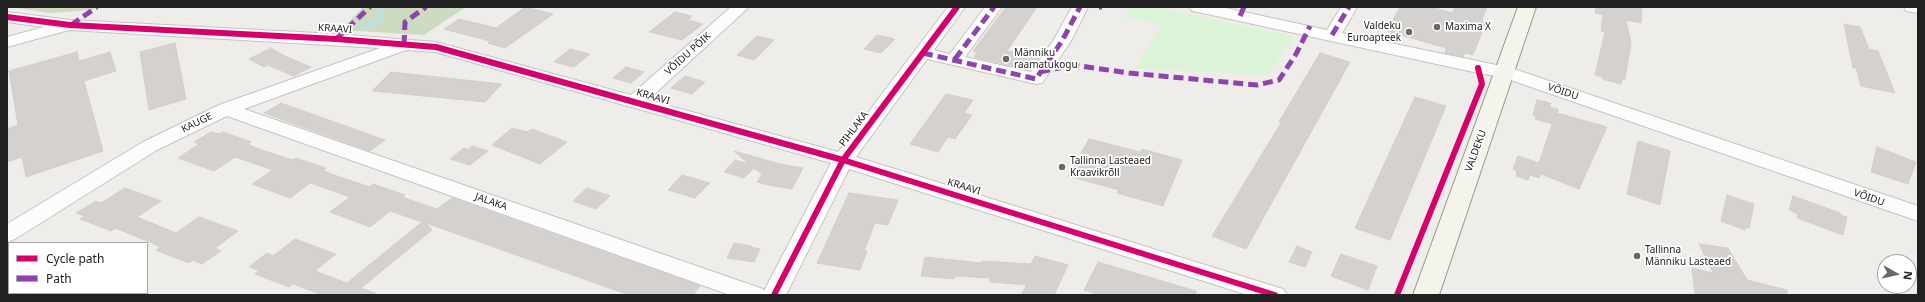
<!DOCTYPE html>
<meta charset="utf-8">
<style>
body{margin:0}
#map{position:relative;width:1925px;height:302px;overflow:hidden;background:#efedea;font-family:"Noto Sans",sans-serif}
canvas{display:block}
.frame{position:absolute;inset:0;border:8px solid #212121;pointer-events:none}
.legend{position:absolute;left:8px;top:242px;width:140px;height:52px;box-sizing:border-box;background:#fff;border:1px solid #a6a6a6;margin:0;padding:5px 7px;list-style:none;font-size:12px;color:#212121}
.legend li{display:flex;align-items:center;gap:8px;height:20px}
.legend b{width:20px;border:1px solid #a6a6a6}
.north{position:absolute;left:1877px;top:254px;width:40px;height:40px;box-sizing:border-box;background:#fff;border:1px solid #a6a6a6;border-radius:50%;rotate:98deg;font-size:11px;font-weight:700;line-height:16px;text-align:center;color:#212121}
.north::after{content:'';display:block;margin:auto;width:14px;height:18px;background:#696867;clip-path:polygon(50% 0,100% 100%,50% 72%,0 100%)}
</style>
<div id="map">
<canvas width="1925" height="302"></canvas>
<div class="frame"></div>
<ul class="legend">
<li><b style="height:5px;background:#d6006c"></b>Cycle path</li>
<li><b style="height:5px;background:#8e44ad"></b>Path</li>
</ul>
<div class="north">N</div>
</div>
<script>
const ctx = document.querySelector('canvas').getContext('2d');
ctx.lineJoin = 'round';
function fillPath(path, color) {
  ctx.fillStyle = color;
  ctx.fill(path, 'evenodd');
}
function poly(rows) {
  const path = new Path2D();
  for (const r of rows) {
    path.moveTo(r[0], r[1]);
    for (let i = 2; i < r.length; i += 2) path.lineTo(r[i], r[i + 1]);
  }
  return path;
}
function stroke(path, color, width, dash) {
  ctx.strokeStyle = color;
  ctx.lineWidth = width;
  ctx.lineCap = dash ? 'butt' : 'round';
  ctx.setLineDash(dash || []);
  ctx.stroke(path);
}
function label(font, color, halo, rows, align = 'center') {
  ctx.font = font + ' "Noto Sans",sans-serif';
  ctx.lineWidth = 3.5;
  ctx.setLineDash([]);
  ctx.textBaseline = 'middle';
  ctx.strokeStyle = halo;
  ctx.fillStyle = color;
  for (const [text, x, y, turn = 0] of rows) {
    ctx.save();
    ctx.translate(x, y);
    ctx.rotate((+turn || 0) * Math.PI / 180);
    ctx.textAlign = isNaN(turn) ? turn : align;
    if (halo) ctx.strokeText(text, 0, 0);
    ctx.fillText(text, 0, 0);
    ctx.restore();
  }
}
fillPath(poly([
 [11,7,98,7,92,10,50,13],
 [363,7,466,7,424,35,341,30]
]), '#cddcc1');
fillPath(poly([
 [1129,7,1158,7,1294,37,1268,75,1135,68,1162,25,1125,17]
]), '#dbf3d7');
stroke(poly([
 [363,28,379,20,380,11,386,7]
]), '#bfdee0', 5);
const building = poly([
 [525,7,553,14,505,48,488,43,490,41,444,29,459,19,496,28,525,7],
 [1006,7,1037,7,1007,51,1039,58,1030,70,974,57,977,52,973,51,1006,7],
 [1400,7,1431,7,1452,13,1455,7,1487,7,1482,20,1486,22,1473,55,1465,53,1463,57,1445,53,1446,48,1387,31,1400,7],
 [1596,7,1642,7,1641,23,1626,20,1631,43,1625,79,1622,79,1621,84,1602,79,1603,77,1595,75,1605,32,1601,31,1603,15,1595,13,1596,7],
 [675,12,692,16,688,20,703,24,682,40,649,32,675,12],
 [1844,24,1860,27,1869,49,1878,51,1895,93,1861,86,1856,68,1853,68,1844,24],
 [877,35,895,39,881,53,864,49,877,35],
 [757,36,774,40,754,60,737,55,757,36],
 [175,43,186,99,149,110,140,52,175,43],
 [271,48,285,56,311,67,294,76,267,65,264,67,249,59,271,48],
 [570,49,590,54,574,67,554,62,570,49],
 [77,52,79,61,110,52,116,71,84,81,103,151,26,177,22,157,7,162,7,129,18,125,9,71,77,52],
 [1320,53,1350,62,1246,249,1212,236,1281,123,1279,122,1320,53],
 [626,67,644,72,631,83,613,78,626,67],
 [391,72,502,84,485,102,372,91,391,72],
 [685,76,705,82,692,94,671,88,685,76],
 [946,94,973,100,964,113,972,115,955,139,948,137,938,152,910,144,946,94],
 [1415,97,1446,106,1390,240,1355,228,1415,97],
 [1537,100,1551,103,1549,107,1558,109,1557,113,1607,127,1579,189,1541,174,1539,178,1530,175,1528,180,1516,176,1517,171,1513,169,1518,156,1539,163,1552,124,1535,119,1536,116,1533,115,1537,100],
 [281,103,385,140,370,151,264,113,281,103],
 [512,128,527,132,532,129,567,142,540,164,492,145,512,128],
 [211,132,219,134,223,132,251,142,248,144,256,148,292,160,296,158,326,168,323,170,331,174,370,187,373,184,405,195,402,197,437,209,452,198,700,286,693,295,629,295,426,223,432,230,361,288,375,293,375,295,322,295,293,284,289,287,255,274,259,271,249,267,267,253,273,256,295,239,336,254,315,271,347,283,422,222,390,211,370,227,330,212,350,197,310,183,290,198,252,184,273,170,235,157,214,171,178,158,199,144,194,142,211,132],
 [1089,139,1140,152,1142,149,1182,160,1163,206,1117,193,1119,190,1068,176,1089,139],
 [1638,141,1670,151,1660,205,1627,194,1638,141],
 [472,146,488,151,470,165,450,159,464,148,468,150,472,146],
 [1877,147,1916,162,1908,184,1871,172,1877,147],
 [734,151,780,164,803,168,792,189,768,185,757,182,762,174,754,168,744,178,724,172,735,160,749,164,734,151],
 [682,175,710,183,695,198,668,190,682,175],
 [125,188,161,201,137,217,176,233,199,217,238,231,215,248,221,251,202,264,193,260,189,263,156,250,160,247,152,243,115,228,111,231,80,219,85,216,76,213,96,201,101,203,125,188],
 [587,188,610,196,596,209,573,201,587,188],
 [849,193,898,200,888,225,875,223,864,251,867,251,860,270,817,263,849,193],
 [1727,195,1754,204,1749,228,1746,227,1745,230,1721,221,1727,195],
 [1793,196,1840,213,1840,215,1847,217,1843,235,1797,218,1798,214,1789,210,1793,196],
 [734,243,752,246,751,247,760,249,754,262,727,258,734,243],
 [1699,244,1728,248,1747,280,1787,290,1787,295,1695,295,1692,268,1713,273,1699,244],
 [1297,246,1312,252,1305,267,1289,262,1297,246],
 [1341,254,1377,266,1368,290,1331,276,1341,254],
 [1035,256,1068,265,1054,295,1021,295,1027,285,990,282,990,278,955,276,954,279,921,276,925,257,982,263,982,261,1031,264,1035,256],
 [1098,262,1196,291,1196,295,1100,295,1084,290,1098,262]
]);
fillPath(building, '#d4d1cf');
stroke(building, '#d2cecb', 1);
const street = poly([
 [731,7,749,7,648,100,838,152,948,7,965,7,934,50,950,54,985,7,1002,7,965,57,1031,72,1053,41,1072,7,1088,7,1071,41,1042,83,1036,84,927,59,856,157,1283,289,1287,295,1248,295,849,169,786,295,730,295,227,116,157,150,15,239,7,242,7,224,143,142,219,105,380,48,69,30,7,47,7,37,44,27,7,22,7,12,70,20,336,34,436,42,631,95,731,7],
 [406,50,435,52,831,163,764,291,763,289,244,109,406,50],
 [1190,7,1221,7,1327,30,1341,7,1357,7,1342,33,1511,68,1918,206,1918,221,1502,77,1478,73,1198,12,1192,11,1190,7],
 [1904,7,1918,7,1918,13,1906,11,1904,7]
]);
const secondary = poly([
 [1518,7,1536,7,1439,295,1413,295,1518,7]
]);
stroke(street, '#c5c4c2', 2);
stroke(secondary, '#999882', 2);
fillPath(street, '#fdfcfc');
fillPath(secondary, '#f4f3ec');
stroke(poly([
 [1099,7,1102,7],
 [1240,16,1244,7],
 [71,25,97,7],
 [1332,35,1349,7],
 [336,39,370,7],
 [404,45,405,22,426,7],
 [923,53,1036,79,1062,41,1080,7],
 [955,59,994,7],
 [1040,72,1073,65,1129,73,1257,85,1279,80,1296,54,1310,26]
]), '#8e44ad', 5, [10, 5]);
stroke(poly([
 [7,17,70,25,336,39,436,47,843,160,1275,295],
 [774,295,843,160,957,7],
 [1397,295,1482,84,1478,68]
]), '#d6006c', 6);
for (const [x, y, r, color] of [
 [1437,27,4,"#696867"],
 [1409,32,4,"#696867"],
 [1006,59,4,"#696867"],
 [1062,167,4,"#696867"],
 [1637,256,4,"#696867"]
]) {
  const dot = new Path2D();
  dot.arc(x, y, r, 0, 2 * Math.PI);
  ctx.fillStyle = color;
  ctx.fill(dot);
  stroke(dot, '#fff', 1.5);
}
label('10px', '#212121', '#fff', [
 ["Valdeku",1401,26,"right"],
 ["Euroapteek",1401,38,"right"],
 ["Maxima X",1445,27],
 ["Männiku",1014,53],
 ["raamatukogu",1014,65],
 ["Tallinna Lasteaed",1070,161],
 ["Kraavikrõll",1070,173],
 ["Tallinna",1645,250],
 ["Männiku Lasteaed",1645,262]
], 'left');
label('10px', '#212121', '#fff', [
 ["KRAAVI",335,29,4],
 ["VÕIDU PÕIK",688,54,-42],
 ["VÕIDU",1563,92,19],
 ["KRAAVI",653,97,16],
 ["KAUGE",197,123,-26],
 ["PIHLAKA",854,129,-53],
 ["VALDEKU",1476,151,-70],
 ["KRAAVI",964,187,17],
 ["VÕIDU",1869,198,19],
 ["JALAKA",491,202,19]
]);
</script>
